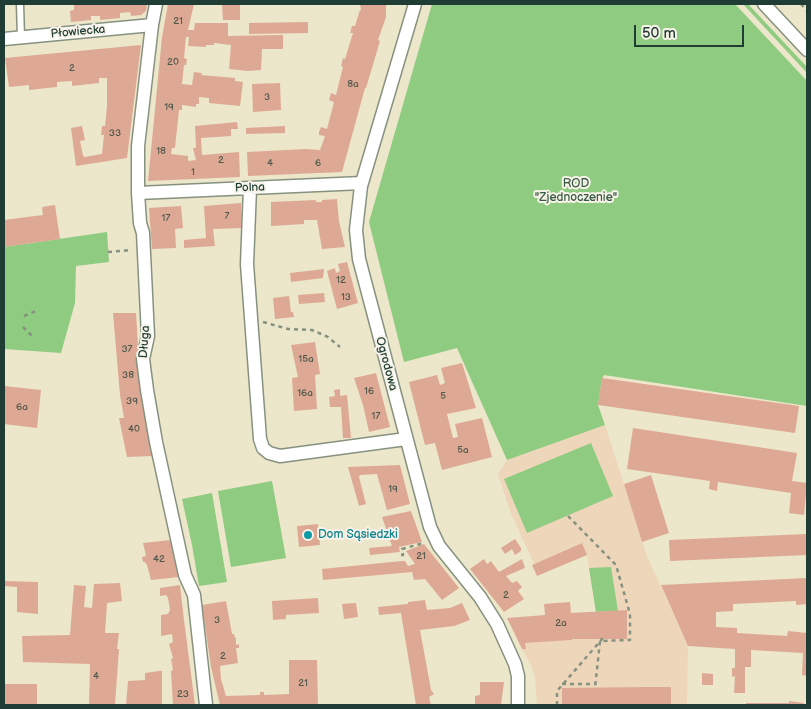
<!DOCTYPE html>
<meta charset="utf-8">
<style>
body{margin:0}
#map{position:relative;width:811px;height:709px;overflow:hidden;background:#ece6ca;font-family:"Balsamiq Sans",sans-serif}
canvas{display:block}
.frame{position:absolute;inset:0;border:5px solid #1f3d34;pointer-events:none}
.scale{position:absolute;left:634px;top:25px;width:110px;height:22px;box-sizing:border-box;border:2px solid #1f3d34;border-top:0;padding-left:6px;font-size:15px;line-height:18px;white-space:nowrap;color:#1f3d34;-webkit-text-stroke:4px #f7f3e8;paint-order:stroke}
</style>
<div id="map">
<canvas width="811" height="709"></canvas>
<div class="frame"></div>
<div class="scale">50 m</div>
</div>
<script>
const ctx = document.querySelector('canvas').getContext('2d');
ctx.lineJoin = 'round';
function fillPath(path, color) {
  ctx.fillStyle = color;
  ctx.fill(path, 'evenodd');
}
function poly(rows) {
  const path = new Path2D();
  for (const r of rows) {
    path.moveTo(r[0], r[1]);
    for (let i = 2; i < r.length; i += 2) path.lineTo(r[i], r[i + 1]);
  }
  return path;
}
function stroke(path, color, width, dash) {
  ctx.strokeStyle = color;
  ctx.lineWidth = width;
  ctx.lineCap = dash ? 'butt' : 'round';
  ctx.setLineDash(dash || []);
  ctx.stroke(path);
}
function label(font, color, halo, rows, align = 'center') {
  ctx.font = font + ' "Balsamiq Sans",sans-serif';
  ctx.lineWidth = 4;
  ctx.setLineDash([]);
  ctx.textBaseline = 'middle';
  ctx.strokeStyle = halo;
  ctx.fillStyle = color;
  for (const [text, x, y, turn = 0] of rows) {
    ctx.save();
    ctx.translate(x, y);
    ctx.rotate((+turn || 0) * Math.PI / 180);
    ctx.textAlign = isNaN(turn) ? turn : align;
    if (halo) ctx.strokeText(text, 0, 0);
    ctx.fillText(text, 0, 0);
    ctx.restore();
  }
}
fillPath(poly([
 [605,425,647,556,688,646,687,705,537,705,535,679,532,667,522,649,525,649,525,643,572,640,570,613,596,612,589,568,587,555,582,543,534,564,510,511,498,474,507,460]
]), '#eed6bb');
fillPath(poly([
 [432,4,735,4,807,81,807,406,604,375,602,379,598,405,605,425,507,460,457,348,404,362,369,222],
 [743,4,748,4,807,67,807,73],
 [107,232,109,262,76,266,75,303,61,353,4,349,4,247],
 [591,443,613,496,527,533,504,479],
 [272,481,286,558,231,567,218,491],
 [212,493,227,582,199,586,192,545,182,499],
 [611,567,618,611,596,612,589,568]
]), '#8fcb80');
fillPath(poly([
 [74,4,147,4,146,11,141,15,131,16,130,12,120,13,120,18,100,20,100,16,91,16,91,20,71,22,70,11,74,10],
 [168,4,194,4,188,30,194,30,195,23,228,23,228,36,283,35,283,49,262,49,261,70,248,71,229,69,231,45,214,43,214,45,206,45,206,47,188,46,189,37,186,37,184,58,187,59,186,65,184,65,182,84,192,85,194,72,202,73,201,75,235,78,235,81,243,82,240,106,209,103,209,98,199,97,199,104,196,104,196,107,182,105,182,110,179,110,175,148,172,148,171,154,188,156,188,161,196,160,193,148,196,148,195,126,237,122,238,129,231,129,231,136,201,138,202,155,239,152,240,177,148,181,162,37],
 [222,4,240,4,240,20,223,20],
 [360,4,386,4,386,17,378,40,380,41,366,88,365,88,342,172,248,176,247,152,306,149,320,150,325,136,319,135,319,132,321,127,327,129,334,102,329,100,331,93,336,95,343,67,341,66,343,58,345,59,353,33,350,33,352,26,355,26,360,10,361,10],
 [308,22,308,33,249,34,249,23],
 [141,45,127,158,76,166,71,128,82,126,85,140,80,141,83,156,85,157,102,154,104,135,101,135,102,126,105,126,107,106,107,78,99,78,99,83,72,86,72,81,57,82,57,87,29,90,29,85,9,87,5,58],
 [280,83,281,110,253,112,252,84],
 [285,126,285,133,246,134,246,128],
 [337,199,339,221,345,247,322,249,317,220,304,220,304,224,271,226,271,202,316,200,316,202,322,202,322,200],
 [241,203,242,228,213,229,215,246,184,248,184,240,206,238,204,206],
 [55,205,60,239,4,247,4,220,43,215,42,207],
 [181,206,183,228,175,229,176,248,152,249,149,208],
 [347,262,358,303,337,309,327,271,335,268,336,273,340,271,338,264],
 [324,269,323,278,291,282,290,273],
 [324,293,325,302,299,304,298,295],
 [289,296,291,312,293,312,294,317,275,319,273,298],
 [113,313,136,313,141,393,152,456,127,457,119,418,124,418,120,395],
 [315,342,320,374,315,375,317,409,294,411,292,378,298,377,291,345],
 [462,363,476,408,447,414,453,438,458,437,455,424,482,418,492,457,442,470,435,443,425,445,409,382,437,375,440,385,445,383,441,368],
 [376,373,390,427,369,432,363,405,354,378],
 [602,378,799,406,795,433,598,405],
 [4,386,41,390,37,428,4,424],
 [340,389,340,396,347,395,351,438,343,438,341,407,330,407,329,397,335,396,334,390],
 [633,428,797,453,792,481,807,483,804,515,789,513,791,493,718,482,717,491,709,489,710,481,627,469],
 [400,465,410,504,387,510,377,474,360,475,359,477,366,504,359,506,348,467],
 [651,475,669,533,642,542,624,484],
 [411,511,422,542,399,547,400,552,370,555,369,548,392,546,382,517],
 [318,524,320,545,299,547,297,526],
 [807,534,807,555,670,561,669,540],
 [515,539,521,548,521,551,515,555,512,549,505,554,501,548],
 [171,540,179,577,151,580,147,565,145,562,143,562,142,557,146,556,143,543],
 [582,543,587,555,537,576,532,565],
 [424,544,459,588,442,600,425,579,414,580,412,572,323,580,322,569,402,561,405,561,408,566,415,564,406,551],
 [484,559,487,564,491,561,499,572,522,559,525,568,506,576,512,583,517,581,522,587,518,591,524,599,504,612,470,569],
 [807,578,807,604,796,605,796,601,733,604,733,611,716,612,716,627,737,628,737,633,787,636,788,631,807,633,807,676,802,675,803,653,751,650,751,667,745,667,745,693,734,693,735,676,732,677,732,668,735,668,735,649,688,646,661,585],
 [4,581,38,582,38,614,17,612,17,587,4,586],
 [120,583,122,601,107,603,105,633,119,633,117,649,119,649,115,705,89,705,90,664,23,662,22,636,70,635,74,585,86,586,84,607,92,608,94,584],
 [180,585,184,620,195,705,173,705,171,671,173,670,171,659,173,658,169,644,173,642,172,634,161,636,161,615,168,614,170,610,168,598,166,595,160,596,160,588],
 [318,598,319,613,286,615,286,619,273,620,272,601],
 [425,600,427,610,450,608,462,603,470,620,454,626,420,630,431,690,434,694,429,697,431,705,416,705,401,613,379,615,378,607,408,604,408,602],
 [226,601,232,634,234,634,235,638,236,637,236,645,239,644,239,648,236,648,238,663,220,666,221,679,226,696,260,695,260,692,264,692,264,695,289,694,289,660,317,660,318,705,220,705,211,667,202,605],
 [570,602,571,613,627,610,627,639,572,639,572,640,525,643,526,649,522,649,507,618,545,615,544,604],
 [356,603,358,617,344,619,342,604],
 [159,671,162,671,162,705,126,705,128,681,145,680,145,673],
 [702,673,713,674,713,685,702,685],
 [480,682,504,682,501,705,475,705,475,696,480,695],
 [4,684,37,684,37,705,4,705],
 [647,687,671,687,671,705,562,705,562,688],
 [789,701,804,703,803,705,746,705,746,703,789,703]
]), '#dea994');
const lane = poly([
 [20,4,21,38]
]);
const street = poly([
 [156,4,152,25,138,146,138,193,140,223,143,233,148,336,143,359,147,390,156,442,185,575,194,595,206,705],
 [415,4,361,186,356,230,359,259,430,527,439,546,480,597,497,624,515,664,518,676,518,705],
 [764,4,807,50],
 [4,39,152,25],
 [250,188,247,264,260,439,263,448,269,453,280,456,406,439],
 [138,193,362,183]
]);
stroke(lane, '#86927f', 9);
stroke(street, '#86927f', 15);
stroke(poly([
 [801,4,807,11],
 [108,252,132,250],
 [24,316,36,311],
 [263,322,288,329,312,330,328,337,340,347],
 [23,327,32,336],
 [568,516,616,565,630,614,630,640,600,641,595,688],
 [401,555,403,555,402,549,424,543],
 [562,684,595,684],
 [557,705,557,691,603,638]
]), '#86927f', 2.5, [4, 4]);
stroke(lane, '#fff', 6);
stroke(street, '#fff', 12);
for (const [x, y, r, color] of [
 [308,535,5,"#0f9aa8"]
]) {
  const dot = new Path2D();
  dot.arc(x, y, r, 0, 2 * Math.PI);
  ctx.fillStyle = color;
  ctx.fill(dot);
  stroke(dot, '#f7f3e8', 2);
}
label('10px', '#4f584c', null, [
 ["21",178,21],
 ["20",173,62],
 ["2",72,68],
 ["8a",353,84],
 ["3",267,97],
 ["19",169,107],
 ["33",115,133],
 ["18",161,151],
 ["2",221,160],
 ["4",270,163],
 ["6",318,163],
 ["1",193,172],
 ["7",227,216],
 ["17",166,218],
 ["12",341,280],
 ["13",346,297],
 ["37",127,349],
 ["15a",306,359],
 ["38",128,375],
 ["16",369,391],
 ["16a",305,393],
 ["5",443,396],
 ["39",132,401],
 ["6a",22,407],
 ["17",376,416],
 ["40",134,429],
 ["5a",463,450],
 ["19",393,489],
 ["21",421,556],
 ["42",159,559],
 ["2",506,595],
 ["3",217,620],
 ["2a",561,623],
 ["2",223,656],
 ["4",96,676],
 ["21",303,683],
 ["23",183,694]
]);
label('12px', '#1f3d34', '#f7f3e8', [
 ["Płowiecka",78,32,-5],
 ["Polna",250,188,-2],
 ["Długa",145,342,-86],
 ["Ogrodowa",386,364,75]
]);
label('12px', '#355943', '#f7f3e8', [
 ["ROD",576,184],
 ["\"Zjednoczenie\"",576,198]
]);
label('12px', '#0d838f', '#f7f3e8', [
 ["Dom Sąsiedzki",318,535]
], 'left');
</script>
